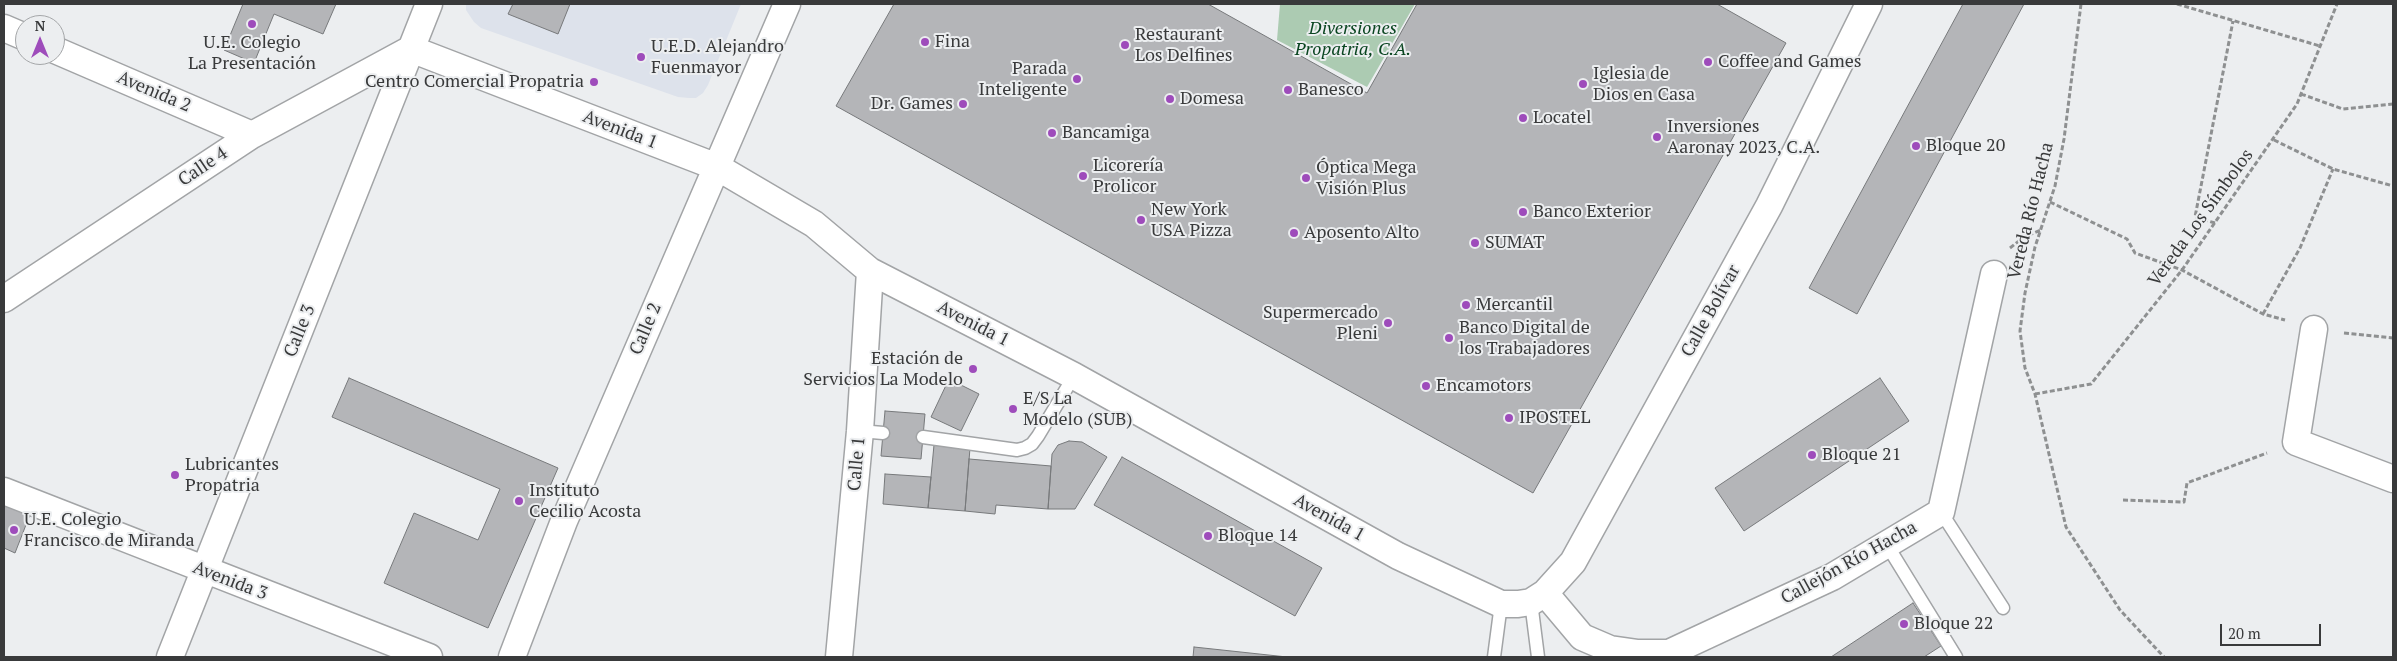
<!DOCTYPE html>
<meta charset="utf-8">
<style>
body{margin:0}
#map{position:relative;width:2397px;height:661px;overflow:hidden;background:#eceef0;font-family:"PT Serif",serif}
canvas{display:block}
.frame{position:absolute;inset:0;border:5px solid #393a3b;pointer-events:none}
.north{position:absolute;left:15px;top:15px;width:50px;height:50px;box-sizing:border-box;background:#eceef0;border:1px solid #a4a6a8;border-radius:50%;rotate:0deg;font-size:14px;font-weight:700;line-height:20px;text-align:center;color:#393a3b}
.north::after{content:'';display:block;margin:auto;width:18px;height:22px;background:#9e4cbb;clip-path:polygon(50% 0,100% 100%,50% 72%,0 100%)}
.scale{position:absolute;left:2220px;top:624px;width:101px;height:22px;box-sizing:border-box;border:2px solid #393a3b;border-top:0;padding-left:6px;font-size:15px;line-height:18px;white-space:nowrap;color:#393a3b;-webkit-text-stroke:4px #eceef0;paint-order:stroke}
</style>
<div id="map">
<canvas width="2397" height="661"></canvas>
<div class="frame"></div>
<div class="north">N</div>
<div class="scale">20 m</div>
</div>
<script>
const ctx = document.querySelector('canvas').getContext('2d');
ctx.lineJoin = 'round';
function fillPath(path, color) {
  ctx.fillStyle = color;
  ctx.fill(path, 'evenodd');
}
function poly(rows) {
  const path = new Path2D();
  for (const r of rows) {
    path.moveTo(r[0], r[1]);
    for (let i = 2; i < r.length; i += 2) path.lineTo(r[i], r[i + 1]);
  }
  return path;
}
function stroke(path, color, width, dash) {
  ctx.strokeStyle = color;
  ctx.lineWidth = width;
  ctx.lineCap = dash ? 'butt' : 'round';
  ctx.setLineDash(dash || []);
  ctx.stroke(path);
}
function label(font, color, halo, rows, align = 'center') {
  ctx.font = font + ' "PT Serif",serif';
  ctx.lineWidth = 4;
  ctx.setLineDash([]);
  ctx.textBaseline = 'middle';
  ctx.strokeStyle = halo;
  ctx.fillStyle = color;
  for (const [text, x, y, turn = 0] of rows) {
    ctx.save();
    ctx.translate(x, y);
    ctx.rotate((+turn || 0) * Math.PI / 180);
    ctx.textAlign = isNaN(turn) ? turn : align;
    if (halo) ctx.strokeText(text, 0, 0);
    ctx.fillText(text, 0, 0);
    ctx.restore();
  }
}
fillPath(poly([
 [466,4,741,4,708,85,703,93,696,98,689,98,678,97,481,28,474,22,466,10]
]), '#dde2eb');
fillPath(poly([
 [1280,4,1415,4,1367,87,1277,40]
]), '#accbb2');
const building = poly([
 [243,4,336,4,323,34,274,14,254,63,224,50,243,4],
 [513,4,570,4,558,34,508,14,513,4],
 [894,4,1208,4,1367,93,1417,4,1717,4,1786,43,1533,493,836,106,894,4],
 [1963,4,2024,4,1857,314,1809,288,1963,4],
 [349,378,558,468,488,628,384,583,414,513,478,540,500,489,332,417,349,378],
 [1880,378,1909,421,1744,531,1715,488,1880,378],
 [949,379,979,394,961,431,931,417,949,379],
 [885,411,925,414,921,459,881,456,885,411],
 [1069,441,1082,442,1107,457,1075,509,1048,509,1052,454,1058,445,1069,441],
 [934,445,970,448,965,511,928,508,934,445],
 [1122,457,1322,568,1295,616,1094,505,1122,457],
 [969,459,1051,466,1048,509,996,505,995,514,965,511,969,459],
 [885,474,931,477,928,508,883,504,885,474],
 [4,501,31,512,15,553,4,548,4,501],
 [1913,603,1941,646,1924,657,1831,657,1913,603],
 [1194,647,1287,657,1193,657,1194,647]
]);
fillPath(building, '#b4b5b8');
stroke(building, '#77797b', 1);
const service = poly([
 [860,431,883,433],
 [923,437,1017,450,1025,448,1032,444,1038,436,1074,376],
 [1941,512,2003,608],
 [1887,545,1956,657],
 [1531,602,1538,657],
 [1494,657,1501,604]
]);
const minor = poly([
 [4,28,25,37],
 [55,50,252,135],
 [4,299,252,135,411,49,717,167,814,224,870,271,1074,376,1398,556,1501,604,1518,604,1531,602,1545,593,1573,562,1769,206,1869,4],
 [2314,329,2296,442,2393,479],
 [4,491,429,657],
 [1545,593,1582,637,1610,649,1638,653,1669,653,1832,577,1941,512,1994,274],
 [170,657,429,4],
 [512,657,564,521,787,4],
 [839,657,860,431,870,271]
]);
stroke(service, '#a2a4a6', 15);
stroke(minor, '#a2a4a6', 29);
stroke(poly([
 [2081,4,2064,139,2055,186,2035,247,2025,293,2020,331,2025,368,2035,394,2066,527,2120,610,2164,657],
 [2177,4,2320,46],
 [2301,94,2343,109,2393,104],
 [2274,140,2333,169,2393,186],
 [2050,202,2127,239,2135,253,2182,270,2263,314,2285,320],
 [2215,223,2195,217,2233,21],
 [2010,248,2024,237,2041,230],
 [2263,314,2300,248,2333,169],
 [2344,333,2393,338],
 [2035,394,2091,384,2182,270,2297,104,2337,4],
 [2123,500,2184,502,2187,483,2267,453]
]), '#8e9091', 3, [5, 2.5]);
stroke(service, '#fff', 12);
stroke(minor, '#fff', 26);
for (const [x, y, r, color] of [
 [252,24,5,"#9e4cbb"],
 [925,42,5,"#9e4cbb"],
 [1125,45,5,"#9e4cbb"],
 [641,57,5,"#9e4cbb"],
 [1708,62,5,"#9e4cbb"],
 [1077,79,5,"#9e4cbb"],
 [594,82,5,"#9e4cbb"],
 [1583,84,5,"#9e4cbb"],
 [1288,90,5,"#9e4cbb"],
 [1170,99,5,"#9e4cbb"],
 [963,104,5,"#9e4cbb"],
 [1523,118,5,"#9e4cbb"],
 [1052,133,5,"#9e4cbb"],
 [1657,137,5,"#9e4cbb"],
 [1916,146,5,"#9e4cbb"],
 [1083,176,5,"#9e4cbb"],
 [1306,178,5,"#9e4cbb"],
 [1523,212,5,"#9e4cbb"],
 [1141,220,5,"#9e4cbb"],
 [1294,233,5,"#9e4cbb"],
 [1475,243,5,"#9e4cbb"],
 [1466,305,5,"#9e4cbb"],
 [1388,323,5,"#9e4cbb"],
 [1449,338,5,"#9e4cbb"],
 [973,369,5,"#9e4cbb"],
 [1426,386,5,"#9e4cbb"],
 [1013,409,5,"#9e4cbb"],
 [1509,418,5,"#9e4cbb"],
 [1812,455,5,"#9e4cbb"],
 [175,475,5,"#9e4cbb"],
 [519,501,5,"#9e4cbb"],
 [14,530,5,"#9e4cbb"],
 [1208,536,5,"#9e4cbb"],
 [1904,624,5,"#9e4cbb"]
]) {
  const dot = new Path2D();
  dot.arc(x, y, r, 0, 2 * Math.PI);
  ctx.fillStyle = color;
  ctx.fill(dot);
  stroke(dot, '#eceef0', 2);
}
label('italic 18px', '#094520', '#eceef0', [
 ["Diversiones",1353,29],
 ["Propatria, C.A.",1353,50]
]);
label('18px', '#393a3b', '#eceef0', [
 ["Restaurant",1135,35],
 ["Los Delfines",1135,56],
 ["Fina",935,42],
 ["U.E. Colegio",252,43,"center"],
 ["La Presentación",252,64,"center"],
 ["U.E.D. Alejandro",651,47],
 ["Fuenmayor",651,68],
 ["Coffee and Games",1718,62],
 ["Parada",1067,69,"right"],
 ["Inteligente",1067,90,"right"],
 ["Iglesia de",1593,74],
 ["Dios en Casa",1593,95],
 ["Centro Comercial Propatria",584,82,"right"],
 ["Banesco",1298,90],
 ["Domesa",1180,99],
 ["Dr. Games",953,104,"right"],
 ["Locatel",1533,118],
 ["Inversiones",1667,127],
 ["Aaronay 2023, C.A.",1667,148],
 ["Bancamiga",1062,133],
 ["Bloque 20",1926,146],
 ["Licorería",1093,166],
 ["Prolicor",1093,187],
 ["Óptica Mega",1316,168],
 ["Visión Plus",1316,189],
 ["New York",1151,210],
 ["USA Pizza",1151,231],
 ["Banco Exterior",1533,212],
 ["Aposento Alto",1304,233],
 ["SUMAT",1485,243],
 ["Mercantil",1476,305],
 ["Supermercado",1378,313,"right"],
 ["Pleni",1378,334,"right"],
 ["Banco Digital de",1459,328],
 ["los Trabajadores",1459,349],
 ["Estación de",963,359,"right"],
 ["Servicios La Modelo",963,380,"right"],
 ["Encamotors",1436,386],
 ["E/S La",1023,399],
 ["Modelo (SUB)",1023,420],
 ["IPOSTEL",1519,418],
 ["Bloque 21",1822,455],
 ["Lubricantes",185,465],
 ["Propatria",185,486],
 ["Instituto",529,491],
 ["Cecilio Acosta",529,512],
 ["U.E. Colegio",24,520],
 ["Francisco de Miranda",24,541],
 ["Bloque 14",1218,536],
 ["Bloque 22",1914,624]
], 'left');
label('18px', '#393a3b', '#eceef0', [
 ["Avenida 2",154,92,23],
 ["Avenida 1",620,130,21],
 ["Calle 4",203,167,-34],
 ["Vereda Río Hacha",2031,211,-76],
 ["Vereda Los Símbolos",2201,218,-54],
 ["Calle Bolívar",1711,311,-61],
 ["Avenida 1",973,324,27],
 ["Calle 2",646,329,-67],
 ["Calle 3",300,331,-68],
 ["Calle 1",857,464,-85],
 ["Avenida 1",1329,518,29],
 ["Callejón Río Hacha",1849,563,-29],
 ["Avenida 3",230,581,21]
]);
</script>
